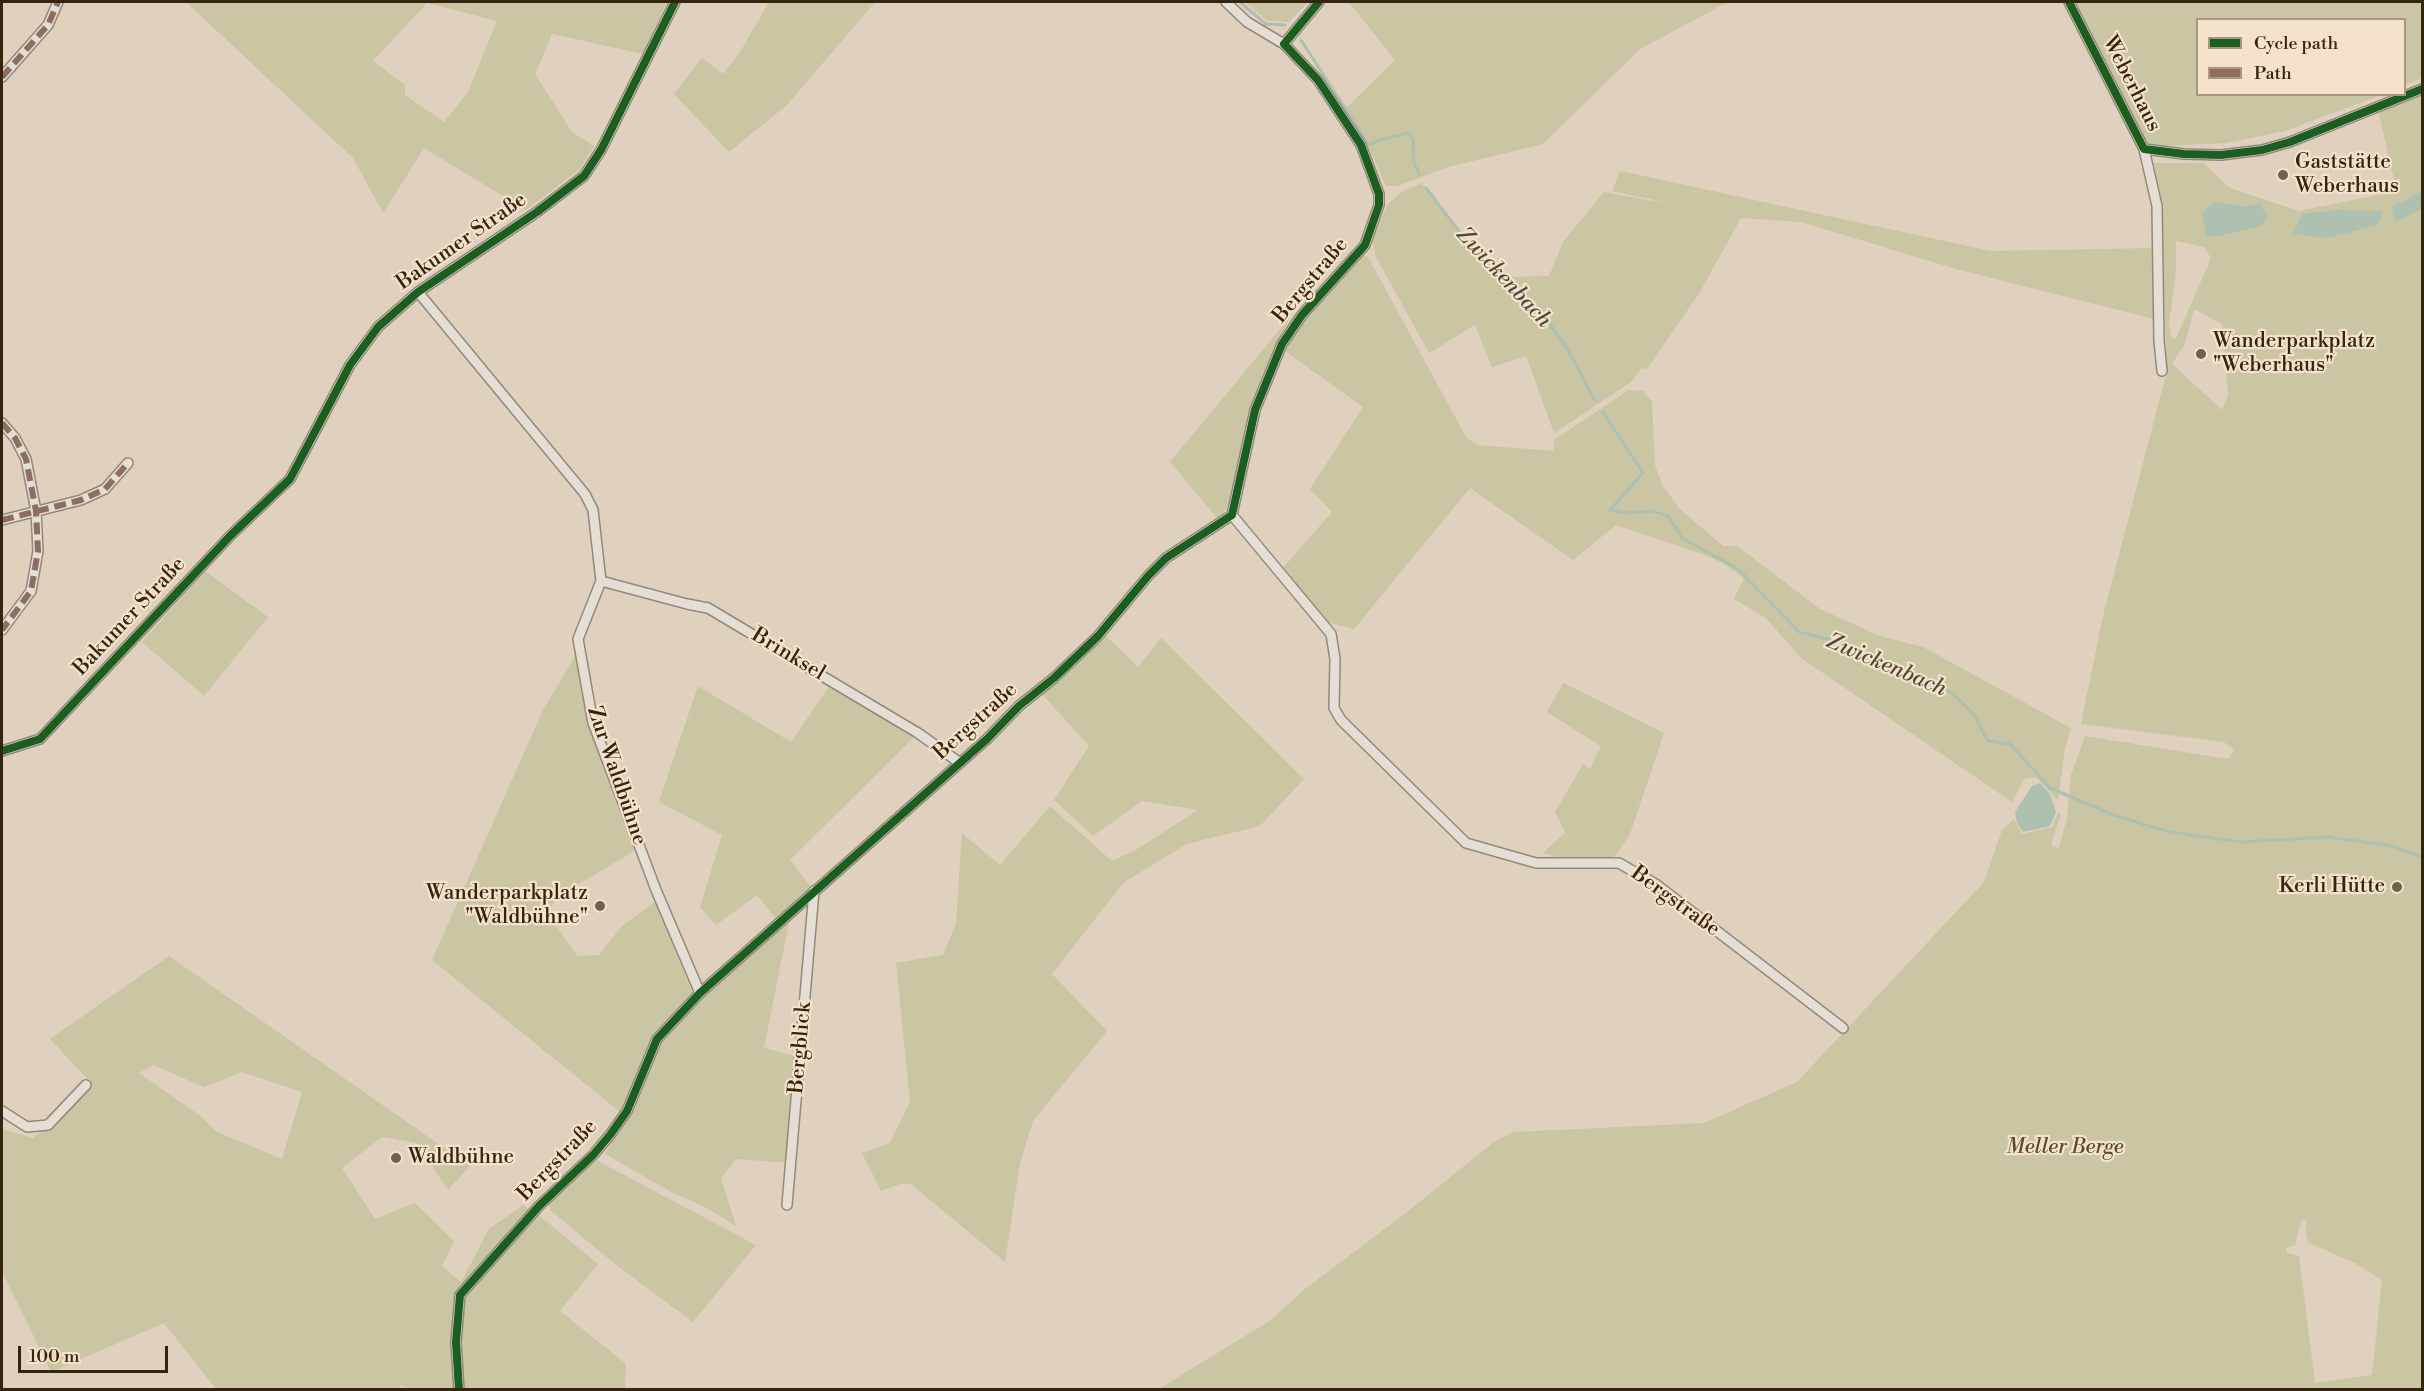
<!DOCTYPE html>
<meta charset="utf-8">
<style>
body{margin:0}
#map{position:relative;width:2424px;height:1391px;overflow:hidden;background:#dfd1bd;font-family:"Libre Bodoni",serif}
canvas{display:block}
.frame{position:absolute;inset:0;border:3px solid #35250f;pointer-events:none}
.legend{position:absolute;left:2196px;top:18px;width:210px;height:78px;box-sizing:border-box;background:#f4e2ca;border:2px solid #a8967f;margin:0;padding:8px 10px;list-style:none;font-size:18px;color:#35250f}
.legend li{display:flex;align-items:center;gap:12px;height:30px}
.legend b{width:30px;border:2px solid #a8967f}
.scale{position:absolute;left:18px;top:1346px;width:150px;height:27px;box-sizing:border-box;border:3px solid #35250f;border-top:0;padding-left:8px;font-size:18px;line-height:21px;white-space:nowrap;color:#35250f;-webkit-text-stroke:4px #f4e2ca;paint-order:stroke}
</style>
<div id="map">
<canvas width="2424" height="1391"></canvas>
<div class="frame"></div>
<ul class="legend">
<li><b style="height:8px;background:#1b5e20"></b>Cycle path</li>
<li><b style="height:8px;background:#8d6e63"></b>Path</li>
</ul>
<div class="scale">100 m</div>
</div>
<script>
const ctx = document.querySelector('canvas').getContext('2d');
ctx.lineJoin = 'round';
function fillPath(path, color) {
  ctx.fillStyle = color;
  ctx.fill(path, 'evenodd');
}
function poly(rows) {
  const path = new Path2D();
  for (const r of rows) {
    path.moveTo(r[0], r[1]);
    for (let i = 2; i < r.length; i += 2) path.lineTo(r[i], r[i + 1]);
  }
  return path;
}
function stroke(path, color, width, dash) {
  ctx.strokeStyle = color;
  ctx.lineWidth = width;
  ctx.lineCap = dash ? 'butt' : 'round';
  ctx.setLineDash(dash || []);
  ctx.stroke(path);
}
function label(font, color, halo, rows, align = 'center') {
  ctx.font = font + ' "Libre Bodoni",serif';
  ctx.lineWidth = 4.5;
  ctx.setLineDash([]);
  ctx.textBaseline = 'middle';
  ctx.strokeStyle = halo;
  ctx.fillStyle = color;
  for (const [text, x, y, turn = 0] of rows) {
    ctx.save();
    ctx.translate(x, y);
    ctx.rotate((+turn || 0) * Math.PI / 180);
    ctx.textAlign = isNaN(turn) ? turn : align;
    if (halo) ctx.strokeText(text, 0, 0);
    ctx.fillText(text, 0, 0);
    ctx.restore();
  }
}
fillPath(poly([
 [186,2,667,2,643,54,552,34,535,74,572,132,594,146,580,169,526,210,424,148,383,213,353,158],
 [427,3,497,21,468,92,444,122,405,95,405,85,373,61],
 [769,2,875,2,787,105,729,152,674,94,702,58,723,74,740,52],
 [1246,2,1245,2,1308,2,1289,22,1267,21],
 [1349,2,1728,2,1640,49,1543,144,1448,167,1397,186,1386,186,1368,146,1345,109,1395,60],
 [2075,2,2422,2,2422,78,2405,85,2404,20,2198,20,2198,94,2381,95,2285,131,2226,143,2147,147],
 [2422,93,2422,191,2391,207,2395,221,2422,209,2422,1389,1157,1390,1271,1320,1305,1289,1402,1216,1494,1142,1513,1132,1704,1123,1797,1082,1984,882,2002,830,2014,819,2022,834,2052,827,2058,813,2061,814,2051,845,2059,848,2067,818,2071,775,2085,736,2228,759,2234,750,2224,742,2081,724,2103,616,2167,371,2161,205,2154,163,2203,163,2230,188,2299,211,2389,193,2396,188,2378,110],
 [2215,202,2246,206,2258,203,2268,217,2260,227,2214,237,2206,236],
 [2176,241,2204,247,2211,258,2176,339,2171,336,2169,324,2176,272],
 [2194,309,2222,324,2228,395,2222,410,2172,364,2185,344],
 [2306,1219,2306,1236,2309,1243,2355,1263,2382,1280,2372,1375,2315,1383,2299,1256,2287,1253,2286,1248,2295,1245,2301,1220],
 [1620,171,1991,251,2154,248,2154,319,1956,269,1801,222,1741,218,1700,292,1647,369,1642,368,1631,382,1554,433,1526,356,1492,367,1475,325,1429,353,1376,257,1372,240,1388,204,1402,192,1422,183,1472,252,1504,277,1549,276,1563,242,1604,192,1677,205,1612,191],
 [1361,254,1368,257,1466,437,1477,445,1554,451,1554,440,1629,390,1643,391,1652,402,1655,465,1662,485,1680,509,1723,546,1737,546,1820,609,1880,636,1923,647,2071,728,2065,749,2058,800,2036,777,2024,779,2012,802,1801,658,1766,618,1734,599,1744,578,1723,563,1702,554,1616,525,1573,560,1470,488,1354,629,1327,622,1283,568,1332,512,1310,489,1363,407,1285,351,1305,317],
 [1290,317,1264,372,1249,412,1231,498,1225,511,1218,519,1170,462],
 [205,571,268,617,204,696,142,642],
 [1106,636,1138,667,1161,638,1304,779,1260,826,1186,844,1123,883,1052,974,1107,1031,1033,1121,1020,1163,1005,1262,912,1185,903,1183,881,1191,862,1153,890,1143,910,1102,896,963,943,955,956,923,962,833,1000,865,1050,806,1112,861,1134,851,1198,810,1142,801,1093,836,1054,800,1089,746,1042,694],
 [577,653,590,724,633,842,634,851,559,896,547,912,577,956,599,955,621,927,656,901,693,994,700,1001,779,923,757,895,716,925,700,907,722,835,659,802,698,686,791,742,832,682,918,733,790,860,814,891,791,912,764,1048,798,1057,790,1163,736,1159,721,1178,736,1226,707,1208,673,1193,605,1154,628,1115,619,1111,432,960,543,710],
 [1563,683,1664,733,1630,834,1616,855,1609,859,1595,861,1556,857,1543,853,1565,833,1555,812,1583,764,1590,769,1601,746,1547,712],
 [169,956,470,1166,448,1190,417,1143,382,1137,342,1168,375,1219,415,1203,454,1241,442,1266,461,1282,489,1229,523,1205,541,1217,598,1264,560,1311,626,1364,625,1389,412,1390,401,1385,399,1390,216,1389,164,1323,51,1372,2,1271,2,1129,33,1138,91,1083,50,1039],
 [153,1065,204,1087,242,1072,302,1092,282,1159,217,1132,202,1117,139,1073],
 [596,1160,756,1245,693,1322,615,1264,550,1210,549,1202]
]), '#cac5a2');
fillPath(poly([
 [2422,191,2422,209,2395,222,2391,207],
 [2215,202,2246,206,2259,203,2268,217,2260,227,2214,237,2206,236,2202,213],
 [2337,210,2383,211,2378,225,2327,238,2293,234,2302,214],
 [2040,783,2050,794,2056,812,2050,826,2023,832,2017,823,2015,812,2032,786]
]), '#aec0b0');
stroke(poly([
 [1240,2,1266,24,1285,25],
 [1301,40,1369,145,1383,139,1408,133,1413,139,1414,163,1419,174],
 [1426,188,1475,252,1504,276,1541,312,1567,348,1595,401],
 [1603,412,1643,473,1610,510,1627,513,1653,511,1668,516,1682,538,1738,569,1799,632,1847,644,1900,671,1952,693,1973,713,1988,741,2010,744,2050,788,2111,814,2169,832,2242,842,2328,837,2392,846,2422,857]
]), '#aec0b0', 3);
const street = poly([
 [2069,2,2144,149,2157,206,2159,341,2162,371],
 [1284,44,1319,2],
 [2,77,48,25,58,2],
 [2144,149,2184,154,2221,155,2262,150,2290,142,2422,89],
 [418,292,585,494,593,510,601,581,578,639,593,723,656,890,700,993],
 [2,423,15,438,26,459,36,511,38,551,31,591,2,630],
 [1232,515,1331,634,1335,659,1334,708,1341,720,1466,843,1536,863,1619,863,1657,885,1843,1028],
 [2,520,81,500,105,489,128,463],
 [601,581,687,604,708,608,918,733,960,763],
 [2,751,40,739,230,536,290,479,350,365,378,327,418,292,537,212,584,176,601,150,675,2],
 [2,1111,27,1127,48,1125,86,1085],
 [787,1205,814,891],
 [459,1390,456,1342,460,1295,539,1206,593,1155,610,1135,627,1111,657,1039,700,993,987,739,1019,706,1054,678,1098,636,1148,576,1166,558,1232,515,1255,410,1282,344,1302,315,1365,245,1379,205,1379,194,1361,145,1318,80,1284,44,1247,22,1226,2]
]);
stroke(street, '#93897b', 12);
stroke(street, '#e5ded4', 9);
stroke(poly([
 [2,77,48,25,58,2],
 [2,423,15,438,26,459,36,511,38,551,31,591,2,630],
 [2,520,81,500,105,489,128,463]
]), '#8d6e63', 6, [12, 6]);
stroke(poly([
 [2069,2,2144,149,2184,154,2221,155,2262,150,2290,142,2422,89],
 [2,751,40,739,230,536,290,479,350,365,378,327,418,292,537,212,584,176,601,150,675,2],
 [459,1390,456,1342,460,1295,539,1206,593,1155,610,1135,627,1111,657,1039,700,993,987,739,1019,706,1054,678,1098,636,1148,576,1166,558,1232,515,1255,410,1282,344,1302,315,1365,245,1379,205,1379,194,1361,145,1318,80,1284,44,1319,2]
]), '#1b5e20', 8);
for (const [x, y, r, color] of [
 [2283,175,6,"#70614c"],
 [2201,354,6,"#70614c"],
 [2397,887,6,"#70614c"],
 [600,906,6,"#70614c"],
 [396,1158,6,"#70614c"]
]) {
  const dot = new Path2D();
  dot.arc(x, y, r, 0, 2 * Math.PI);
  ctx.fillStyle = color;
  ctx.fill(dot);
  stroke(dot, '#f4e2ca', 2);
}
label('21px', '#35250f', '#f4e2ca', [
 ["Weberhaus",2131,84,63],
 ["Bakumer Straße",462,242,-35],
 ["Bergstraße",1311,281,-50],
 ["Bakumer Straße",130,617,-47],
 ["Brinksel",788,655,31],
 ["Bergstraße",976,722,-42],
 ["Zur Waldbühne",616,776,71],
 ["Bergstraße",1675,902,36],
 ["Bergblick",801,1048,-85],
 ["Bergstraße",558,1161,-46]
]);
label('21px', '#35250f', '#f4e2ca', [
 ["Gaststätte",2295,163],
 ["Weberhaus",2295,187],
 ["Wanderparkplatz",2213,342],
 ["\"Weberhaus\"",2213,366],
 ["Kerli Hütte",2385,887,"right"],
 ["Wanderparkplatz",588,894,"right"],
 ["\"Waldbühne\"",588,918,"right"],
 ["Waldbühne",408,1158]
], 'left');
label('italic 21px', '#564b2e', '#f4e2ca', [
 ["Meller Berge",2065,1148]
]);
label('italic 22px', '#4e4a36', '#f4e2ca', [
 ["Zwickenbach",1503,278,47],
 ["Zwickenbach",1886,666,23]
]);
</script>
